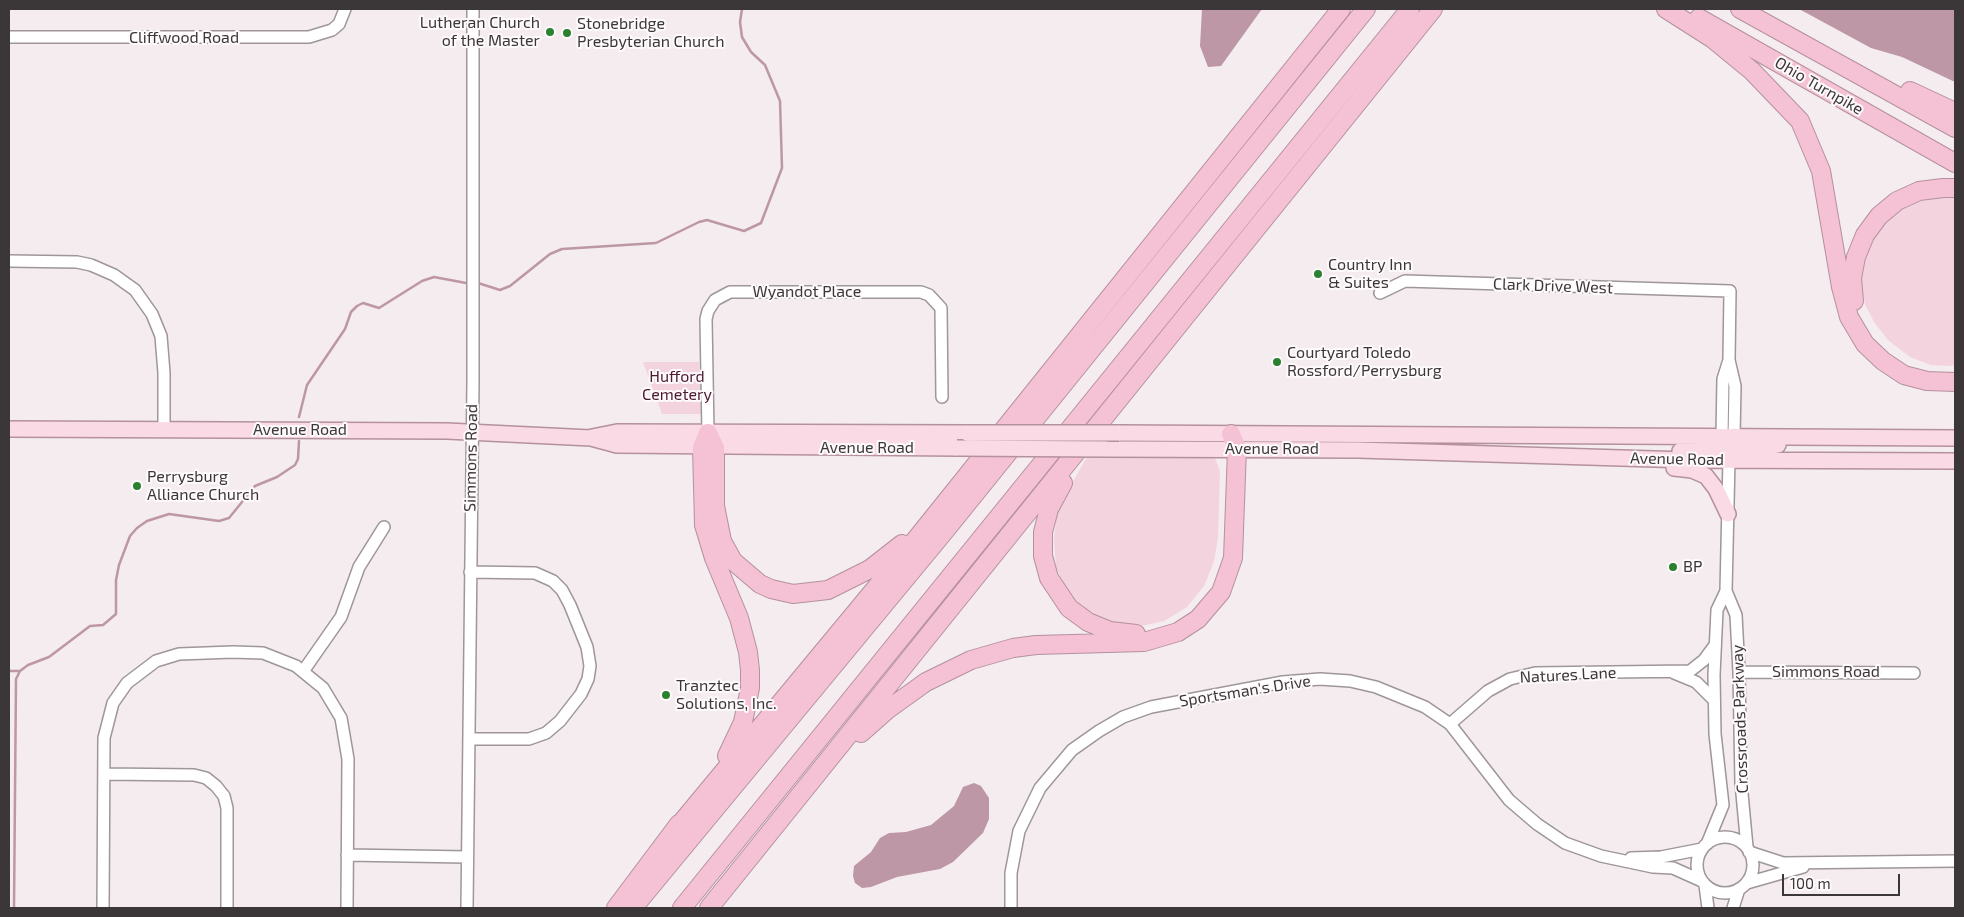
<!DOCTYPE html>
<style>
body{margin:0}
#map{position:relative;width:1964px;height:917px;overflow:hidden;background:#f4ecef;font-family:"Exo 2",sans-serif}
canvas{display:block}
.frame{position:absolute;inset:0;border:10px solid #3b3738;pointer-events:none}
.scale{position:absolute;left:1782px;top:874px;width:118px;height:22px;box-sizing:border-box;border:2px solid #3b3738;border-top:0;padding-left:6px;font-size:15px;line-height:18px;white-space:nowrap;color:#3b3738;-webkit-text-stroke:4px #fefafc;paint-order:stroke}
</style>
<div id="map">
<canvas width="1964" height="917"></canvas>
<div class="frame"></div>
<div class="scale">100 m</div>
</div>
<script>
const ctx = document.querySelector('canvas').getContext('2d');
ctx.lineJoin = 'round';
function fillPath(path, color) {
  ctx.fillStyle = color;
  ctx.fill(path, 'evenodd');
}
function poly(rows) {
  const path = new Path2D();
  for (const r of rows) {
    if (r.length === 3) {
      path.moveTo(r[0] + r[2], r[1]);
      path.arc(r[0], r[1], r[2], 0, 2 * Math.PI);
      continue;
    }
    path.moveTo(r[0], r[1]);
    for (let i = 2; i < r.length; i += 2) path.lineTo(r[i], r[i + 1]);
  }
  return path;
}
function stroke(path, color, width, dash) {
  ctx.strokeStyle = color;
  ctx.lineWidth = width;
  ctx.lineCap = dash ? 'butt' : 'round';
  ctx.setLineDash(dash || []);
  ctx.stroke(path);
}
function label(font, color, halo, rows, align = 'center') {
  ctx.font = font + ' "Exo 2",sans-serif';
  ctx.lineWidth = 4;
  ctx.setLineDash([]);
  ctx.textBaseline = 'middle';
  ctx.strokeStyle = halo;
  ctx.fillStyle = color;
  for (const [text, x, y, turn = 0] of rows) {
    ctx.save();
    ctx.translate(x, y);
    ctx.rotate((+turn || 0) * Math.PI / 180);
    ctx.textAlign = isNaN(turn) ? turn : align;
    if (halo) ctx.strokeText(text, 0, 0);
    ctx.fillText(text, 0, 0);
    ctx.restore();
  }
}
fillPath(poly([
 [1933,198,1955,198,1955,365,1952,366,1931,365,1910,357,1888,340,1874,322,1865,304,1861,285,1863,261,1873,239,1887,218,1911,203],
 [643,362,699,362,701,414,662,414],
 [1213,453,1220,471,1218,537,1214,561,1204,586,1187,607,1164,621,1137,627,1110,623,1086,611,1067,591,1056,567,1054,540,1057,510,1088,455]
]), '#f2d3de');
fillPath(poly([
 [1202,9,1262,9,1221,66,1208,67,1200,46],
 [1799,9,1955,9,1955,82,1902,57,1871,48],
 [974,783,981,786,989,798,989,819,983,833,953,862,940,869,897,877,871,887,862,888,855,883,853,876,854,866,871,852,880,838,889,833,906,832,931,825,954,806,963,787]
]), '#bd97a5');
stroke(poly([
 [478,283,500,290,510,286,550,254,562,249,656,243,699,222,707,220,744,231,761,223,782,168,780,101,765,65,751,52,742,37,740,22,742,9],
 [299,417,307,385,345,329,351,312,357,306,363,303,379,308,422,281,434,277,466,283],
 [9,671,20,671],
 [14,908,16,679,20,671,28,665,49,657,90,626,103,625,116,614,116,580,119,565,130,536,137,528,147,521,169,514,219,521,229,518,255,486,277,477,295,465,298,459,299,441]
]), '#bd97a5', 2.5);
const minor = poly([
 [9,37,309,37,332,30,339,24,345,9],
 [9,261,77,262,91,265,114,275,135,290,152,314,161,336,164,373,164,429],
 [1380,293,1405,281,1730,291,1729,360,1735,386,1734,436,1729,460,1726,591,1736,615,1739,672,1741,783,1747,847],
 [708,433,706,319,708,311,715,300,730,292,921,292,929,295,941,308,942,397],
 [1724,444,1722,436,1723,379,1729,360],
 [304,670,341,617,359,567,384,527],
 [1739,672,1914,673],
 [1674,673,1696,682,1714,700],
 [1450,724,1488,691,1510,679,1535,673,1690,671,1704,660,1715,645],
 [469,739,529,739,546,733,560,721,581,694,588,679,590,666,587,647,570,605,562,590,553,581,535,573,470,572],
 [104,774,194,775,206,778,216,786,224,796,227,808,227,908],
 [1725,865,28],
 [1707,844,1723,805,1715,734,1714,675,1717,610,1726,591],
 [1749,852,1783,863,1955,861],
 [347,855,467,857],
 [1631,858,1661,857,1702,849],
 [1747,883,1803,867],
 [1705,885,1708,908],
 [103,908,104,738,113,703,127,683,156,661,179,654,233,652,263,653,296,666,323,688,341,718,348,759,347,908],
 [467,908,473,381,473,9],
 [1011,908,1011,873,1019,831,1040,788,1072,750,1099,731,1123,717,1151,707,1283,682,1320,679,1350,681,1376,687,1425,707,1450,724,1509,800,1537,824,1565,843,1601,856,1653,867,1673,868,1702,881],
 [1733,908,1739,889]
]);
const major = poly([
 [9,429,447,431,591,438,617,445,957,448],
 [1119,433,1955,438],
 [592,437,617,432,967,433],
 [1106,449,1358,450,1687,460,1955,461],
 [1680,451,1714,448,1724,445,1734,436],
 [1729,460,1742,449,1778,445],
 [1674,468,1692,470,1706,476,1716,489,1728,514]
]);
const highway = poly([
 [1666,9,1713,39,1752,71,1800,121,1821,171,1841,287,1849,317,1865,344,1883,361,1904,375,1927,381,1955,382],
 [1740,9,1955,128],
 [1699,18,1955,163],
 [1910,91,1955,112],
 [1854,301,1852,278,1856,257,1865,235,1879,216,1897,201,1919,191,1943,188,1955,188],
 [708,433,702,448,704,525,714,558,739,618,748,652,750,670,750,688,743,722,727,756],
 [708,433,715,448,715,506,722,541,733,561,760,584,771,589,793,594,828,590,870,569,902,544],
 [1063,483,1049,509,1043,532,1043,556,1049,578,1069,608,1088,622,1110,631,1136,634],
 [861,733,887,710,926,682,971,660,1013,648,1036,645,1144,642,1178,632,1198,619,1221,592,1233,558,1237,449,1231,434],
 [672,834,909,548,1341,9],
 [616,908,679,824],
 [633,908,944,532,1366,9],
 [682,908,1410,9],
 [709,908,1433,9]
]);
stroke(minor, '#9e9699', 14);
stroke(major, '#b4919d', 18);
stroke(highway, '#b4919d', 20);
stroke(minor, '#fff', 11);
stroke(major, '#f9dae5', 15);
stroke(highway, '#f5c1d4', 18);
const majorBridge = poly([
 [967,433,1119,433],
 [957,448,1106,449]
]);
stroke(majorBridge, '#b4919d', 18, []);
stroke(majorBridge, '#f9dae5', 15);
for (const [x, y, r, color] of [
 [550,32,5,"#2a812f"],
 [567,33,5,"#2a812f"],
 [1318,274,5,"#2a812f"],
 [1277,362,5,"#2a812f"],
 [137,486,5,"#2a812f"],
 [1673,567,5,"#2a812f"],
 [666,695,5,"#2a812f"]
]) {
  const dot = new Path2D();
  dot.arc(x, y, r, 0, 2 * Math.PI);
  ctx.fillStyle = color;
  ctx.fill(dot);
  stroke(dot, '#fefafc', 2);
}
label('16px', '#3b3738', '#fefafc', [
 ["Lutheran Church",540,23,"right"],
 ["of the Master",540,41,"right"],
 ["Stonebridge",577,24],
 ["Presbyterian Church",577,42],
 ["Country Inn",1328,265],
 ["& Suites",1328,283],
 ["Courtyard Toledo",1287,353],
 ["Rossford/Perrysburg",1287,371],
 ["Perrysburg",147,477],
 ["Alliance Church",147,495],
 ["BP",1683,567],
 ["Tranztec",676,686],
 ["Solutions, Inc.",676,704]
], 'left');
label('16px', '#3b3738', '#fefafc', [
 ["Cliffwood Road",184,38],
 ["Ohio Turnpike",1819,86,30],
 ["Clark Drive West",1553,286,2],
 ["Wyandot Place",807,292],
 ["Avenue Road",300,430],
 ["Avenue Road",867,448],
 ["Avenue Road",1272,449],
 ["Simmons Road",471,458,-89],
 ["Avenue Road",1677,459,1],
 ["Simmons Road",1826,672],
 ["Natures Lane",1568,675,-3],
 ["Sportsman's Drive",1245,691,-9],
 ["Crossroads Parkway",1740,719,-92]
]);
label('16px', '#4c1a31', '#fefafc', [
 ["Hufford",677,377],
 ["Cemetery",677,395]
]);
</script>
